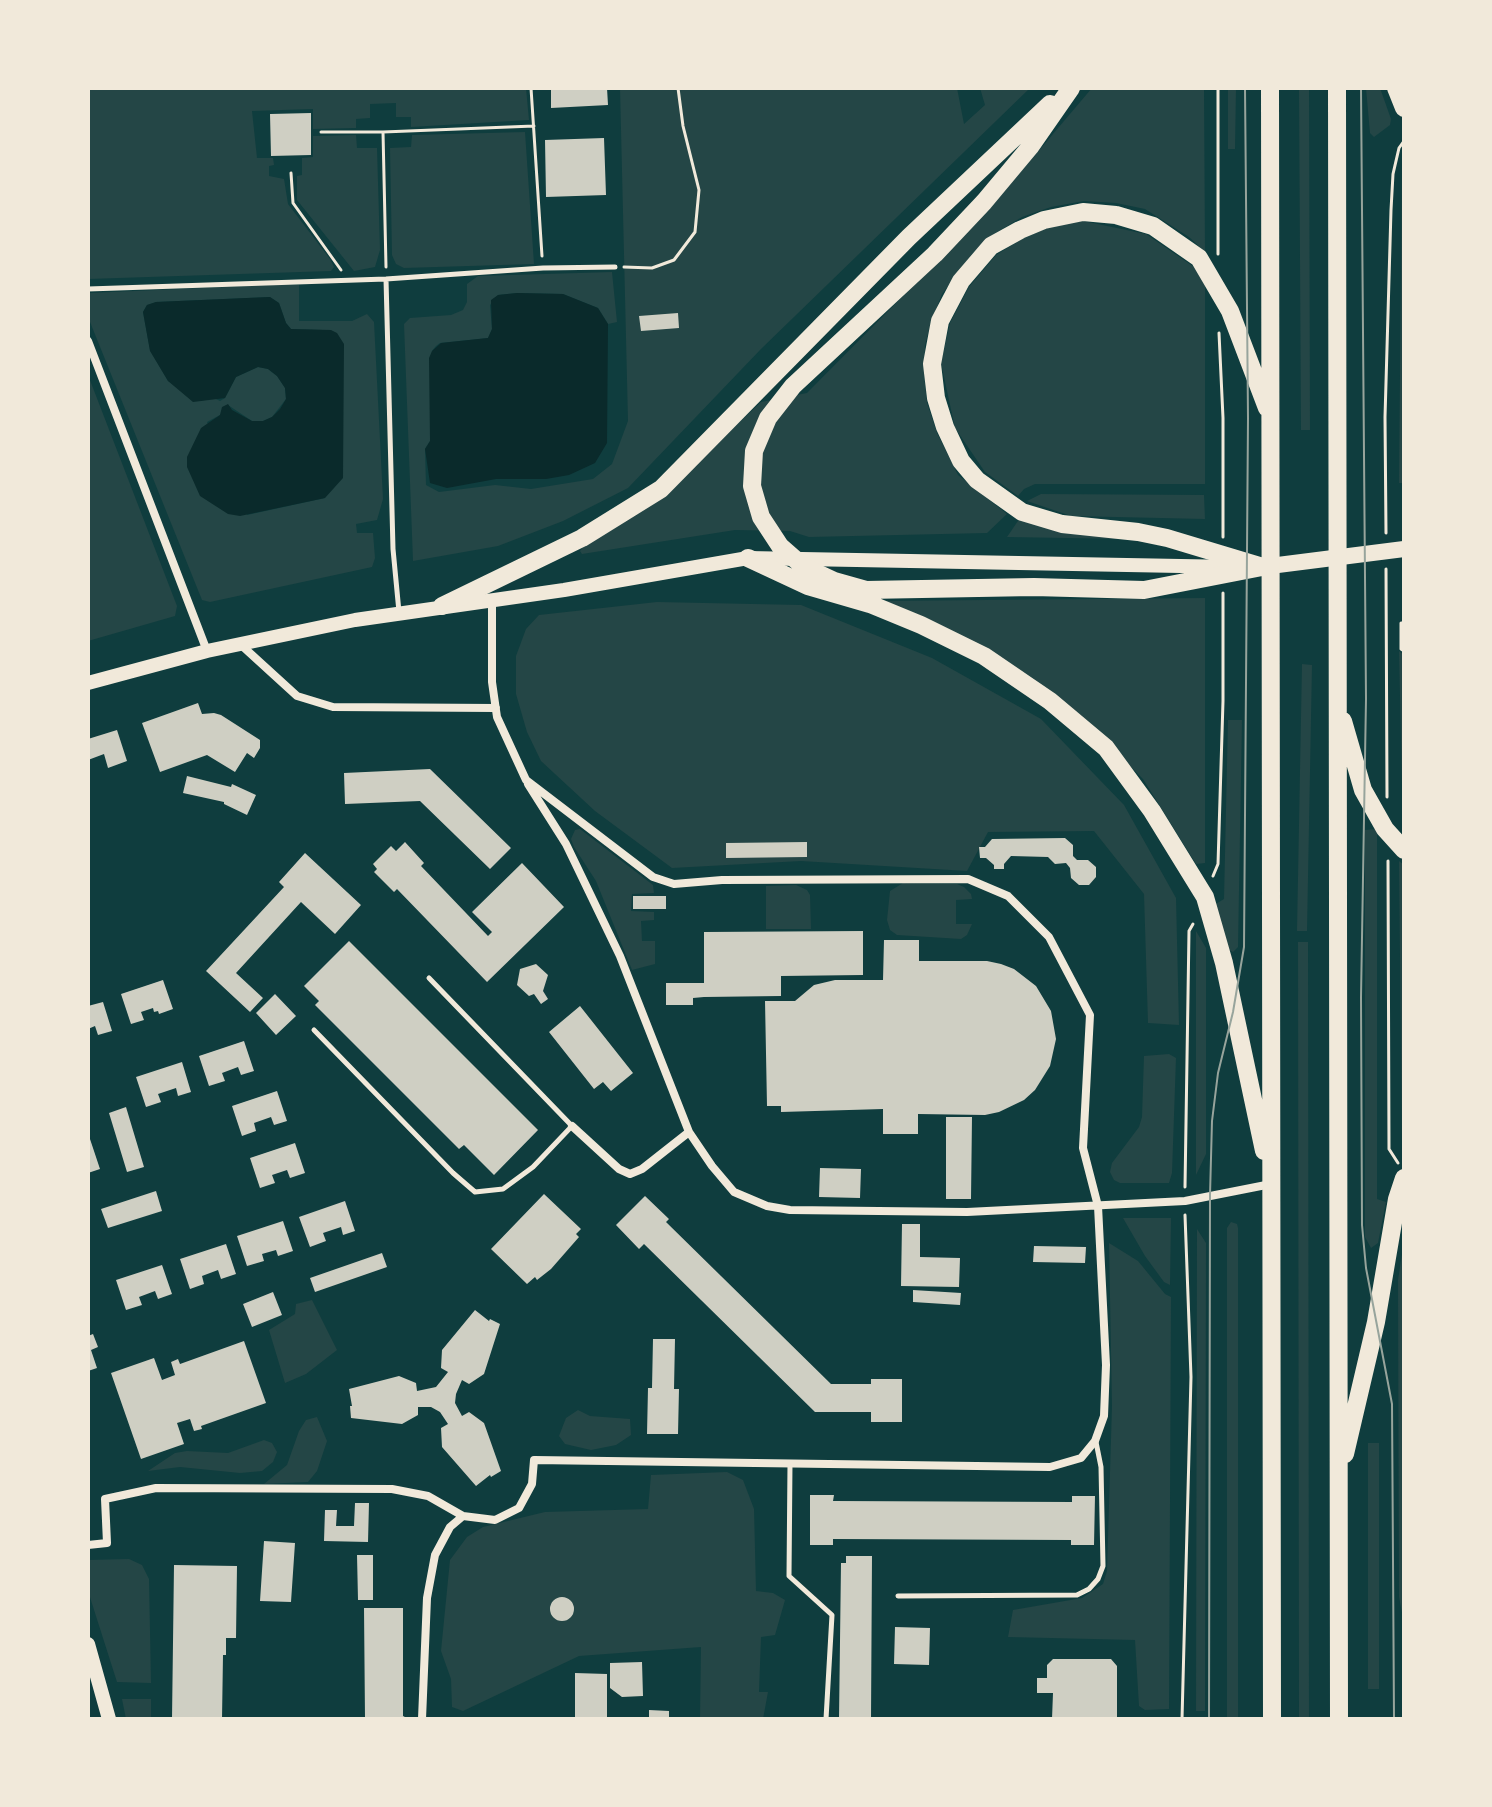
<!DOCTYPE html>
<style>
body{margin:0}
#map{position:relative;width:1492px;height:1807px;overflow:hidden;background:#0f3d3e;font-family:Lato,sans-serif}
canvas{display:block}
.frame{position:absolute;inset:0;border:90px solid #f1e9da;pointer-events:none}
</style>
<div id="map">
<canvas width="1492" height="1807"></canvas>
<div class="frame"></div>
</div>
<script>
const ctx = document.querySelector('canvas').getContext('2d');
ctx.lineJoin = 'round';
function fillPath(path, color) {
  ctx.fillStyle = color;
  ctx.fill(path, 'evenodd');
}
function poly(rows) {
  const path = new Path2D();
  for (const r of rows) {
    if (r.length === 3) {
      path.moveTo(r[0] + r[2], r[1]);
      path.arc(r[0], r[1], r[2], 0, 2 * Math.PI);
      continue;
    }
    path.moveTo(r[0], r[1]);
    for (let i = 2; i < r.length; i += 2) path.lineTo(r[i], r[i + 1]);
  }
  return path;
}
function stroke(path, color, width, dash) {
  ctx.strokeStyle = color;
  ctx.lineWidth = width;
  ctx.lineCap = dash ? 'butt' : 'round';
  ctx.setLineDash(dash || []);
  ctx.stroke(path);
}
fillPath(poly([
 [88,88,526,88,529,120,411,127,411,117,396,117,396,103,370,104,370,118,356,119,356,128,313,129,313,109,252,111,257,158,273,158,274,165,269,166,269,176,284,179,288,204,330,259,334,267,331,271,88,279],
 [620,88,957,88,964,124,985,105,980,88,1030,88,761,349,628,488,563,521,498,546,413,561,404,324,410,318,451,315,463,310,467,302,467,284,478,276,612,272,617,322,608,324,598,308,563,294,517,293,498,295,490,305,492,329,488,338,440,343,436,346,432,351,430,441,425,449,426,485,439,492,495,485,531,489,593,479,612,464,628,421],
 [1092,88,1204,88,1205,252,1189,237,1145,209,1116,203,1084,201,1051,207,1022,217,992,235,972,254,942,294,931,322,925,345,924,374,927,403,937,433,958,475,1007,514,987,533,809,537,790,531,735,530,582,554,580,551,583,547,652,505,761,402,807,393,991,207],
 [1228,88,1236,88,1235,149,1228,149],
 [1299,88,1309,88,1310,430,1301,430],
 [1366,88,1380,88,1391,119,1390,125,1374,137,1370,133],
 [525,132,534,264,404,268,396,264,392,255,390,148,411,147,412,135],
 [356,135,357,148,377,148,380,250,375,267,354,271,297,200,297,176,302,175,302,158,313,157,313,136],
 [1402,157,1404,158,1404,483,1399,483],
 [1083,221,1146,234,1197,269,1205,286,1205,484,1035,484,1024,489,1018,496,985,472,955,428,941,363,950,323,969,287,996,255,1022,239,1050,227],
 [272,285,299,285,299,321,352,321,367,314,374,322,383,499,377,520,356,524,357,533,373,533,375,558,372,567,210,602,202,600,88,317,88,293],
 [270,297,279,303,286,323,291,329,322,330,325,498,247,515,207,422,220,415,228,405,252,421,263,421,272,417,286,399,285,388,277,376,268,369,258,367,236,377,225,398,220,401,214,398,200,401,168,381,150,350,143,312,147,305,156,302],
 [88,375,177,606,175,616,88,641],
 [1041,494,1204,495,1205,519,1071,516,1027,501],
 [1020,518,1127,539,1007,537],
 [1205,598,1205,863,1196,864,1143,779,1090,726,1033,678,973,644,875,601],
 [657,602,801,605,932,658,1041,719,1124,805,1176,898,1179,1025,1148,1023,1144,894,1094,831,988,832,967,871,801,861,672,868,595,811,541,761,527,732,516,694,516,656,526,629,539,615],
 [1399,651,1404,655,1404,832,1403,831],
 [1302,664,1312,665,1307,931,1297,931],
 [1228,720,1242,720,1238,947,1233,952,1227,949,1214,905,1224,899],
 [580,829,653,885,654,893,632,894,631,911,654,912,654,920,641,921,642,941,655,941,655,964,632,970,596,881,574,847,571,839,575,830],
 [1377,829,1377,1199,1386,1202,1378,1243,1371,1248,1365,1237,1365,830],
 [1399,861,1404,865,1404,1144,1402,1149],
 [903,883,957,884,964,887,971,894,972,899,956,900,956,924,972,924,967,935,961,939,897,935,890,930,887,920,890,891],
 [796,885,807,890,810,895,811,929,766,929,766,886],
 [1196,931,1206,948,1206,1154,1196,1175],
 [1298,942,1308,942,1309,1719,1299,1719],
 [1169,1054,1176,1058,1172,1173,1169,1183,1120,1183,1114,1180,1110,1172,1112,1163,1139,1127,1142,1117,1144,1056],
 [1123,1218,1171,1218,1170,1285,1164,1282,1145,1256],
 [1231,1222,1237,1224,1238,1228,1238,1719,1227,1719,1227,1228],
 [1197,1229,1206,1243,1205,1711,1196,1711],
 [1404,1241,1404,1623,1399,1597,1398,1280],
 [1109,1243,1138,1261,1165,1294,1171,1297,1169,1709,1145,1710,1139,1706,1135,1640,1008,1637,1013,1610,1082,1598,1103,1584,1107,1571,1112,1406],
 [312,1300,337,1350,306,1374,285,1383,269,1330,295,1314,296,1304],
 [578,1410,590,1416,630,1419,631,1435,616,1445,591,1450,565,1444,559,1436,566,1418],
 [317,1417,327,1441,317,1471,308,1482,264,1484,287,1465,299,1431,306,1420],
 [264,1440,272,1443,277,1452,273,1462,262,1471,240,1473,180,1467,148,1471,175,1453,187,1451,228,1453],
 [1368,1443,1379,1443,1379,1689,1368,1689],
 [727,1472,743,1480,754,1509,756,1591,773,1593,785,1600,775,1635,761,1637,759,1692,768,1692,763,1719,700,1719,701,1647,579,1656,463,1711,452,1707,451,1679,441,1651,450,1560,467,1537,483,1527,545,1512,648,1509,651,1475],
 [129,1559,142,1565,149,1579,151,1683,117,1682,88,1591,88,1560],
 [122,1699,151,1699,151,1719,126,1719]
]), '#244646');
fillPath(poly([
 [517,293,563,294,598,308,608,324,607,443,595,463,569,475,546,479,496,479,447,488,430,483,425,449,430,441,429,358,432,351,441,343,488,338,492,329,491,300,498,295],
 [270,297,279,303,286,323,291,329,331,330,337,333,344,344,343,478,325,498,240,516,228,514,200,496,187,467,187,457,201,428,220,415,222,407,228,404,232,410,252,421,263,421,272,417,280,409,286,399,285,388,277,376,268,369,258,367,236,377,225,398,193,402,168,381,150,351,143,312,147,305,156,302]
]), '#0a2a2b');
fillPath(poly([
 [551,88,607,88,608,105,551,108],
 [311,113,311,155,271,156,270,114],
 [604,138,606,195,546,197,545,140],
 [678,313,679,328,641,331,639,316],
 [198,703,202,714,214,713,221,715,260,740,260,748,254,758,247,753,235,772,207,755,160,772,142,723],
 [117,730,127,761,108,768,104,754,88,760,88,739],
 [430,769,511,848,490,869,420,801,345,804,344,773],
 [187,776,231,787,232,784,256,795,247,815,224,804,224,802,183,793],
 [1065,838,1073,845,1073,856,1077,860,1088,860,1096,867,1096,877,1089,885,1079,885,1071,878,1070,868,1066,863,1055,864,1048,857,1011,856,1004,864,1004,869,994,869,994,865,986,858,980,858,979,847,985,847,992,839],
 [405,842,424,863,421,866,488,936,492,932,472,912,522,863,564,907,487,982,397,889,394,892,374,872,377,869,373,864,391,846,396,851],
 [807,842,807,857,726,858,726,843],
 [305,853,361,905,335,934,301,902,236,973,263,998,250,1012,206,971,284,887,279,882],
 [633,896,666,896,666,909,633,909],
 [863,931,863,975,781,976,781,996,704,997,693,998,693,1005,666,1005,666,983,704,983,704,932],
 [884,940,919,940,919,961,987,961,1001,964,1014,969,1036,986,1051,1011,1056,1039,1050,1066,1035,1090,1024,1100,999,1112,985,1115,918,1114,918,1134,883,1134,883,1109,781,1112,781,1106,767,1106,765,1001,795,1001,814,985,835,980,883,980],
 [349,941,538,1130,494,1175,464,1145,459,1149,315,1005,319,1001,304,986],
 [536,964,548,975,543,991,548,999,541,1004,534,994,529,996,517,985,520,969],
 [163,980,173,1009,159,1014,158,1011,154,1012,153,1008,141,1012,144,1020,131,1024,121,994],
 [275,994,296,1016,276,1035,256,1013],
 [103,1002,112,1031,98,1035,95,1026,88,1029,88,1006],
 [580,1006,633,1073,611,1091,603,1082,594,1089,549,1032],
 [244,1041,254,1071,241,1075,238,1067,222,1073,225,1081,209,1086,199,1056],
 [182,1062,191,1092,178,1096,176,1088,158,1094,161,1102,146,1107,136,1077],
 [277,1091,287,1121,274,1125,271,1117,254,1123,256,1131,242,1136,232,1106],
 [126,1107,144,1167,127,1172,109,1113],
 [946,1117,972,1117,971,1199,946,1199],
 [88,1133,100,1169,88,1173],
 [295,1143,305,1173,290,1178,287,1170,272,1175,275,1183,260,1188,250,1158],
 [820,1168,861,1169,860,1198,819,1197],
 [156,1191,162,1211,108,1228,101,1209],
 [544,1194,581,1229,576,1234,579,1237,551,1269,537,1280,535,1277,527,1284,491,1249],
 [645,1196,669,1219,666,1222,831,1384,871,1384,871,1379,902,1379,902,1422,871,1422,871,1412,815,1412,644,1244,639,1249,616,1225],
 [345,1201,355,1231,343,1235,341,1227,323,1233,326,1241,310,1247,299,1217],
 [283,1221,293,1251,278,1256,276,1250,262,1254,264,1261,247,1266,237,1236],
 [902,1224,920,1224,920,1257,960,1258,959,1287,901,1286],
 [226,1244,236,1274,221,1279,218,1270,202,1276,204,1284,190,1289,180,1259],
 [1034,1246,1086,1247,1085,1263,1033,1262],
 [382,1253,387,1267,315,1292,310,1278],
 [162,1265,172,1294,158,1299,155,1291,139,1297,142,1305,126,1310,116,1280],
 [913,1290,961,1293,960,1305,913,1302],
 [273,1292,282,1315,252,1327,243,1304],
 [475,1310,489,1321,490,1319,500,1324,484,1374,469,1384,462,1380,456,1394,455,1403,462,1416,469,1412,484,1423,501,1471,491,1477,490,1475,476,1486,442,1447,441,1428,448,1424,440,1412,431,1407,418,1407,418,1415,402,1424,351,1418,350,1406,352,1406,349,1389,399,1376,416,1383,417,1391,436,1387,448,1372,441,1368,442,1350],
 [93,1334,98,1347,91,1350,97,1368,88,1371,88,1336],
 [653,1339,675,1339,674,1389,679,1389,678,1434,647,1434,648,1388,652,1388],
 [244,1341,266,1403,201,1426,202,1429,194,1431,190,1419,177,1423,184,1444,141,1459,111,1373,154,1358,162,1380,175,1375,171,1362,178,1359,180,1364],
 [810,1495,834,1495,833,1501,1072,1502,1072,1496,1095,1496,1094,1545,1071,1545,1071,1540,833,1539,833,1545,810,1545],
 [355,1503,369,1503,368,1542,324,1541,325,1510,337,1510,336,1526,354,1526],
 [264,1541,295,1543,291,1602,260,1601],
 [357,1555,373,1555,373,1600,358,1600],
 [846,1556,872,1556,871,1719,839,1719,841,1563,846,1563],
 [174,1565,237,1566,236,1638,226,1638,226,1655,223,1655,222,1719,172,1719],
 [562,1609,12],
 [364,1608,403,1608,403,1716,409,1719,365,1719],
 [895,1627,930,1628,929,1665,894,1664],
 [1053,1659,1111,1659,1117,1666,1117,1719,1052,1719,1053,1693,1037,1693,1037,1678,1047,1678,1047,1665],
 [642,1662,643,1696,622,1697,610,1688,610,1663],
 [575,1673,607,1674,607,1719,575,1719],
 [649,1710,669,1711,669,1719,649,1719]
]), '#cfcfc3');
stroke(poly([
 [531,88,542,256],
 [1218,88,1218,254],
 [321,132,383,132],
 [291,173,293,203,341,270],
 [386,267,383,132,534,126],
 [624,267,652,268,674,260,695,232,699,190,683,126,678,88],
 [1219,333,1223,418,1223,537],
 [1386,533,1385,417,1391,210,1393,174,1399,148,1404,141],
 [1386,569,1387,797],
 [1404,623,1401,623,1401,649,1404,651],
 [1388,861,1389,1149,1398,1163],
 [1213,876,1218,864,1223,701,1223,593],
 [1185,1187,1189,931,1193,924],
 [1182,1719,1191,1377,1185,1215]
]), '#f1e9da', 3);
stroke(poly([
 [386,279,393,549,399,612],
 [88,289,386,279,543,268,615,267],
 [314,1030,453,1173,475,1192,503,1189,533,1167,572,1126,429,978],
 [790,1464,789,1576,832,1615,826,1719],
 [898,1596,1077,1595,1089,1589,1098,1579,1103,1566,1101,1467,1096,1442]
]), '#f1e9da', 5);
stroke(poly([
 [88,341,207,651],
 [240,644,297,696,333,707,496,708],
 [528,784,566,844,620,956,689,1132,712,1166,734,1192,767,1206,790,1210,967,1212,1185,1201,1271,1184],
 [572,1126,619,1169,630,1174,642,1169,689,1132],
 [88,1545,107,1543,105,1499,156,1488,392,1489,428,1496,463,1516],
 [422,1719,427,1598,435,1555,450,1527,463,1516,495,1520,519,1508,532,1484,534,1460,1050,1467,1081,1458,1095,1441,1104,1416,1106,1365,1098,1206,1083,1148,1090,1015,1049,937,1008,896,968,879,722,880,674,884,653,877,526,780,497,717,492,682,492,600]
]), '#f1e9da', 8);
stroke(poly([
 [88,683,207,651,355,620,564,590,748,558,1235,567],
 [88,1644,109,1719]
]), '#f1e9da', 14);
stroke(poly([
 [1262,567,1404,549]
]), '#f1e9da', 16);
stroke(poly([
 [1071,88,1030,147,984,202,935,254,793,386,768,418,754,451,752,486,761,517,780,546,804,567,834,581,866,590,1034,587,1144,590,1262,567],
 [1270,88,1272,1719],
 [1337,88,1339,1719],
 [1396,88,1404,108],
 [748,558,808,586,870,604,921,625,984,656,1050,701,1106,748,1152,811,1205,897,1224,963,1264,1151],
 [1260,566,1167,538,1138,532,1062,524,1022,512,977,480,961,461,945,427,936,398,932,364,940,321,961,281,991,246,1020,230,1044,220,1083,212,1116,215,1153,226,1199,258,1230,311,1267,408],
 [442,606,582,538,661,489,909,237,1050,104],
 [1343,721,1363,790,1385,829,1404,850],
 [1345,1454,1376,1322,1397,1199,1404,1178]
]), '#f1e9da', 18);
stroke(poly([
 [1361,88,1366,699,1361,997,1362,1225,1366,1268,1392,1404,1394,1719],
 [1209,1719,1210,1195,1212,1121,1218,1073,1233,1012,1244,947,1248,418,1245,88]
]), '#97a49c', 2);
</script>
